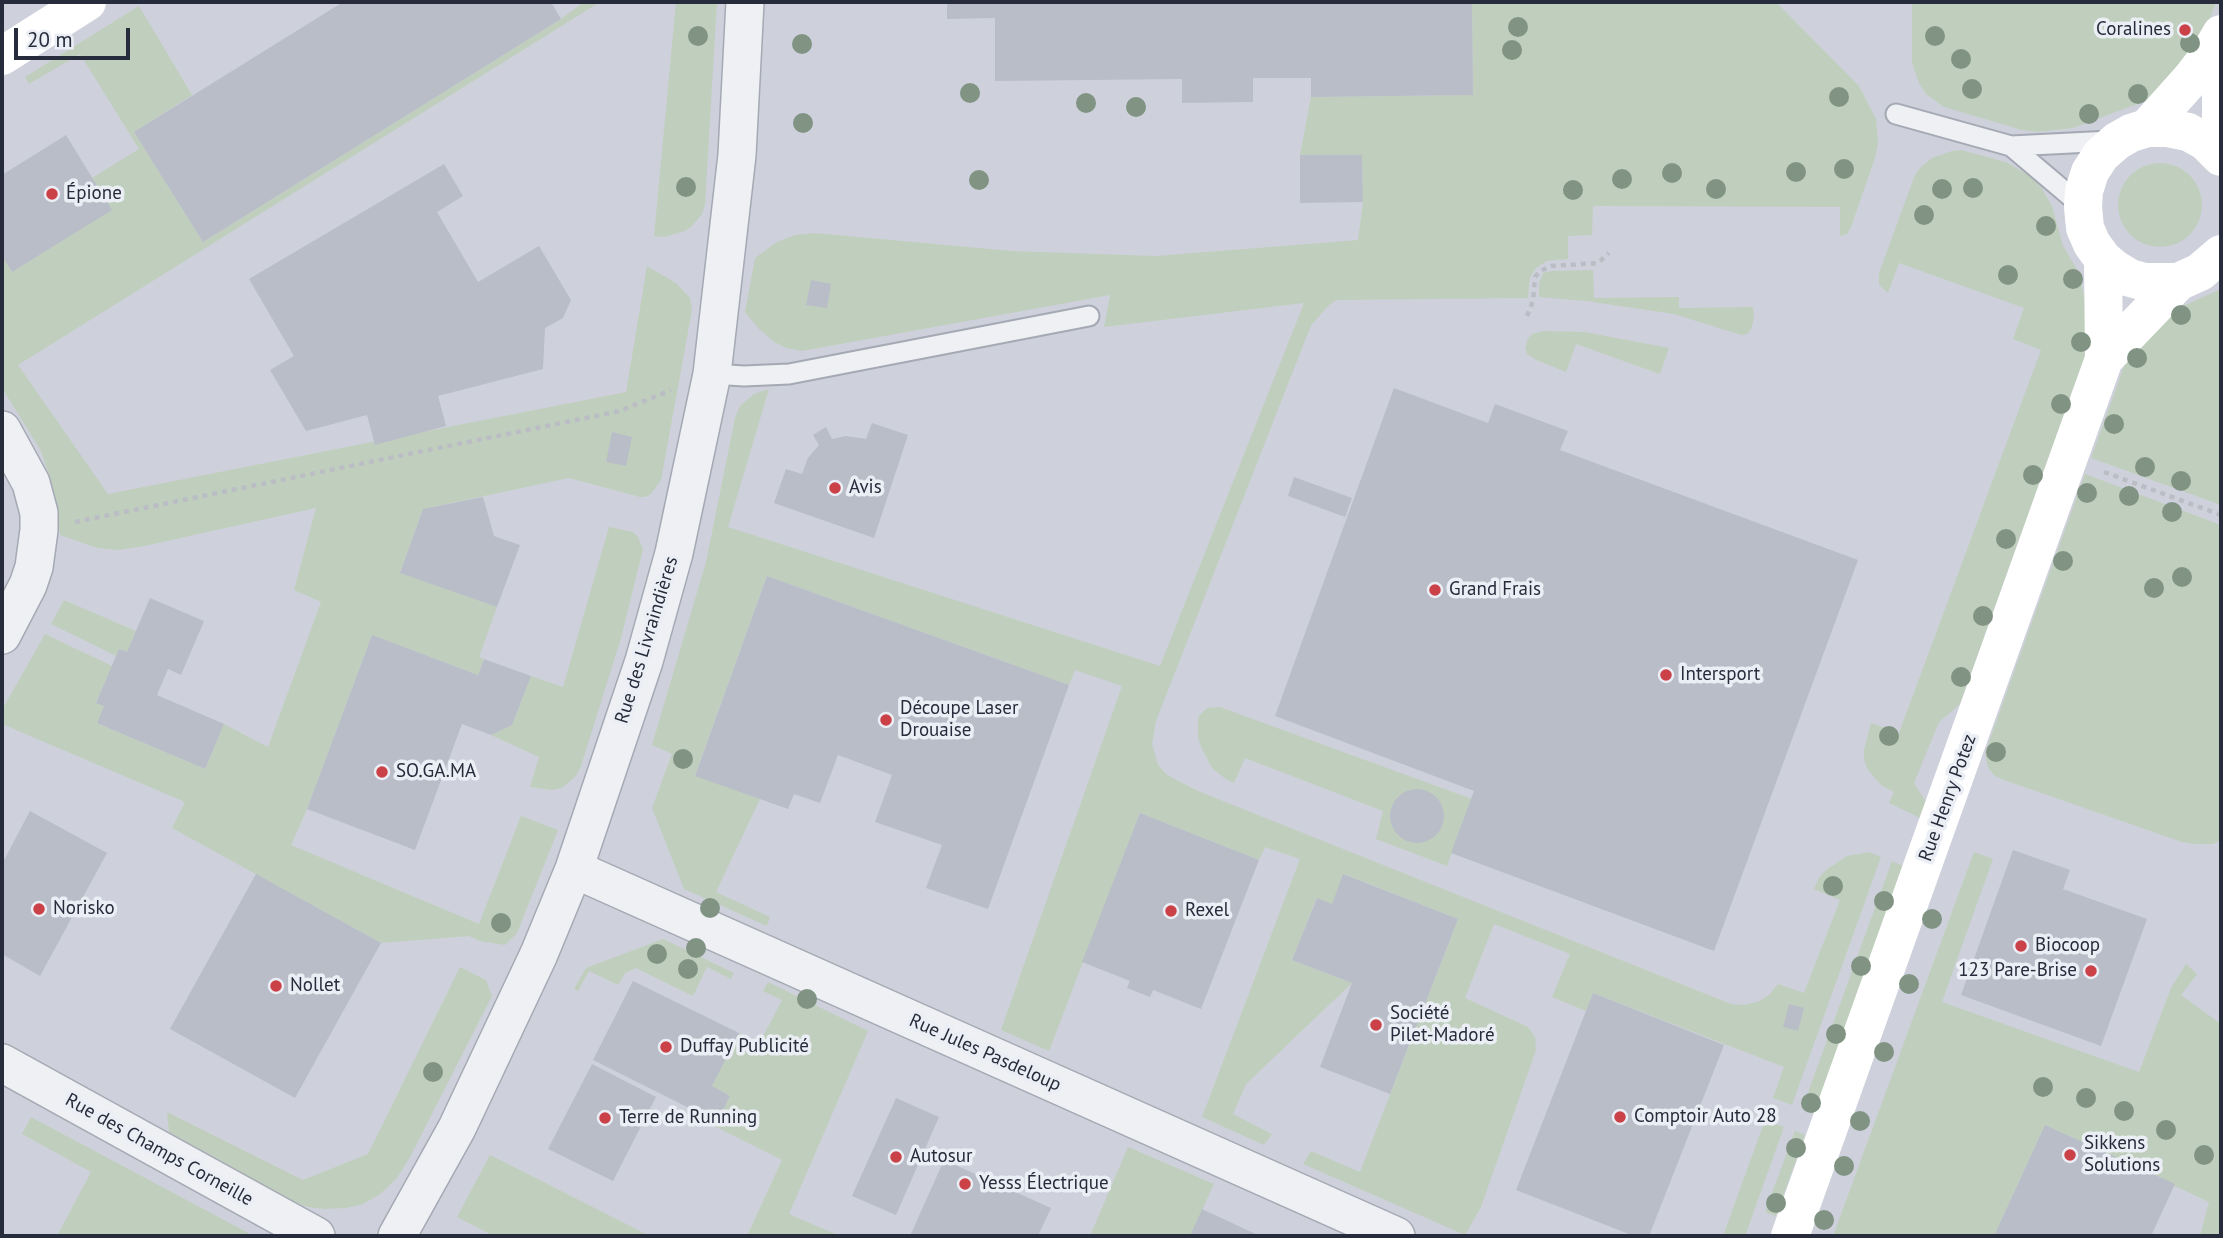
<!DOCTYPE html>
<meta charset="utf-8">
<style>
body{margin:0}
#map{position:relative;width:2223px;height:1238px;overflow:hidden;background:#dcdfe6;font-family:"PT Sans",sans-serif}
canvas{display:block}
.frame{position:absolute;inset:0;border:4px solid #262c3b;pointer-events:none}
.scale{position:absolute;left:14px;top:28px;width:116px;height:32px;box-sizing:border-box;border:4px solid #262c3b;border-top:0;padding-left:9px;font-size:21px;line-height:24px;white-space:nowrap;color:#262c3b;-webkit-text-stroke:5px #ebeef4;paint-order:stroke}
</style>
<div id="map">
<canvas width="2223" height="1238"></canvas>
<div class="frame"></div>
<div class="scale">20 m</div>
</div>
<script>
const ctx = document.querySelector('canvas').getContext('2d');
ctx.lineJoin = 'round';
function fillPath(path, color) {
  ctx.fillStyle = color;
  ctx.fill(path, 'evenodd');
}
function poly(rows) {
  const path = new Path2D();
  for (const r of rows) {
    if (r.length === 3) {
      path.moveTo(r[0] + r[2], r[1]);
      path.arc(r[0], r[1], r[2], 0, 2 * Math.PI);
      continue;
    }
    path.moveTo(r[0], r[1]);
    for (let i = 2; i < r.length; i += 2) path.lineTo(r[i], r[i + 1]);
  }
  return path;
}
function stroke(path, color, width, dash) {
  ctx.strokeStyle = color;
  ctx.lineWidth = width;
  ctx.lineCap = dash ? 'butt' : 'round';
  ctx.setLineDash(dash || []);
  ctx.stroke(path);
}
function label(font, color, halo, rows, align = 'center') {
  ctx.font = font + ' "PT Sans",sans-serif';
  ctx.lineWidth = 7;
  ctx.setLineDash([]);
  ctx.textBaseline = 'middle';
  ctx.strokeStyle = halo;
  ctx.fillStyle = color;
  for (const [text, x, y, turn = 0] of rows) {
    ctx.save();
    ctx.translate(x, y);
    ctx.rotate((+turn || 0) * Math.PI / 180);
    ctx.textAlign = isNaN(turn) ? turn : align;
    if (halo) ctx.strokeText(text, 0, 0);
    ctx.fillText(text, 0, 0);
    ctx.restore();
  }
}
fillPath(poly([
 [2,2,2221,2,2221,1236,2,1236]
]), '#ced1db');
fillPath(poly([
 [584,2,600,2,18,365,108,494,626,392,647,266,676,283,690,298,692,310,661,480,651,494,645,497,640,497,569,478,423,509,400,572,497,607,479,657,484,659,478,675,372,635,307,809,291,845,479,924,521,816,558,830,517,933,505,945,480,941,469,936,381,943,172,828,185,802,2,724,2,710,45,634,112,666,96,702,104,706,97,723,205,769,224,724,268,747,321,602,294,590,316,508,144,546,118,550,97,548,60,535,57,506,49,475,41,451,2,388,2,256,12,272,111,210,92,178,139,149,80,54,29,84,25,77,139,6,192,95,134,132,203,242,561,19],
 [676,2,717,2,705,205,702,214,692,226,685,231,664,237,654,236],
 [1472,2,1776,2,1859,86,1876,119,1878,143,1875,158,1851,227,1847,234,1840,236,1840,207,1593,206,1592,235,1568,236,1568,259,1547,261,1536,268,1530,277,1528,298,1337,300,1329,305,1312,324,1306,338,1156,721,1152,744,1158,765,1167,775,1198,791,1731,1004,1744,1005,1757,1002,1769,995,1778,984,1804,993,1840,900,1814,889,1819,878,1826,870,1847,856,1869,852,1881,857,1792,1105,1773,1098,1784,1067,1593,993,1586,1011,1552,997,1570,954,1494,924,1465,998,1528,1027,1535,1037,1536,1050,1481,1207,1465,1235,1303,1164,1311,1151,1360,1172,1458,919,1344,874,1332,904,1316,899,1292,960,1352,983,1246,1084,1233,1114,1272,1134,1264,1145,1202,1117,1300,859,1265,847,1259,860,1140,813,1049,1051,1001,1030,1122,686,1075,670,1069,685,767,576,695,775,760,799,716,892,770,917,767,926,684,889,652,808,672,754,652,745,706,562,735,418,740,406,754,394,769,389,728,527,1160,666,1304,303,1104,327,1110,295,802,351,786,348,773,341,758,328,745,312,755,258,777,242,795,235,815,233,1012,251,1156,256,1358,240,1363,202,1362,155,1300,155,1311,97,1473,95],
 [1912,2,2216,2,2203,37,2148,100,2073,128,2038,132,2022,130,1944,107,1926,94,1919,83,1912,63],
 [1961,150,2006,162,2030,176,2041,187,2052,206,2063,246,2079,273,2087,310,2089,346,1960,704,1939,722,1914,783,1926,802,1920,818,1889,803,1894,792,1882,786,1868,770,1864,760,1864,750,1871,723,1899,733,2041,350,2013,339,2024,308,1899,263,1888,293,1879,285,1879,273,1915,175,1920,168,1932,158,1952,151],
 [2160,205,42],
 [1593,270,1594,298,1679,297,1679,308,1753,307,1754,319,1751,329,1747,334,1741,335,1674,314,1586,301,1539,297,1539,283,1543,273,1551,271],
 [2221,289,2221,505,2091,458,2126,361,2163,315],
 [1543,331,1585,332,1669,348,1660,374,1576,344,1566,372,1536,360,1527,354,1525,348,1528,338,1532,334],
 [2085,474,2221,525,2221,840,2213,844,2195,844,2182,842,2004,780,1995,776,1988,768,1985,753],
 [609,527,633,532,638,537,643,549,621,638,581,766,576,776,562,788,552,790,530,787,539,757,491,735,512,725,531,676,563,687],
 [64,600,136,631,127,652,119,649,116,656,51,624],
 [1220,707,1472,799,1447,866,1376,839,1383,811,1245,758,1234,783,1227,780,1212,768,1201,747,1198,737,1198,718,1202,713,1207,708],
 [1974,852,1993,859,1942,1002,2139,1072,2171,988,2186,964,2197,974,2181,995,2221,1024,2221,1236,2200,1236,2209,1202,2045,1125,1994,1236,1833,1236],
 [1892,861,1903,866,1814,1114,1802,1109],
 [663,939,734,973,731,979,707,967,693,996,636,968,625,973,618,985,589,971,578,991,574,989,586,968],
 [460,967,486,980,492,996,410,1157,397,1178,379,1195,361,1205,345,1208,325,1209,308,1207,292,1201,169,1132,167,1112,303,1180,368,1154],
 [768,982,868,1031,789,1214,840,1236,747,1236,782,1160,714,1126,730,1096,712,1086,739,1033,759,1044,782,1000,763,991],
 [31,1117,254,1236,57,1236,91,1172,22,1134],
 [1765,1120,1784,1127,1745,1236,1723,1236],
 [1795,1131,1805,1135,1776,1216,1765,1212],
 [1128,1147,1214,1184,1190,1236,1090,1236],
 [490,1155,648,1235,651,1236,567,1236,563,1234,561,1236,494,1236,457,1217]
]), '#c0cfbd');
fillPath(poly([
 [343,2,551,2,561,19,203,242,134,132],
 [947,2,1472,2,1473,95,1311,97,1311,78,1253,78,1253,102,1182,103,1182,79,995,81,995,18,947,19],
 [66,135,112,210,12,272,2,256,2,175],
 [1300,155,1362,155,1363,202,1300,203],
 [444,164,463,196,437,212,478,282,539,246,571,300,563,318,545,328,543,369,438,396,446,426,375,445,367,415,306,431,270,370,294,356,249,279],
 [811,280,831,284,827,308,806,305],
 [1394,388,1488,423,1495,404,1568,431,1560,450,1858,560,1714,951,1451,853,1474,791,1275,716],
 [872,423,908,435,874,538,774,503,786,469,802,474,808,458,819,445,813,435,826,427,832,439,846,436,866,439],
 [612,432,632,437,626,466,606,462],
 [1294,477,1352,498,1345,517,1288,496],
 [483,497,494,536,520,545,497,607,400,573,423,509],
 [767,576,1069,685,988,909,926,888,942,845,875,822,892,775,838,755,820,803,794,794,788,809,695,776],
 [150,598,204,621,181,675,168,669,157,695,224,724,205,769,97,723,104,706,96,703,119,649,127,652],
 [372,635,478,675,484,659,531,676,512,725,491,735,462,724,415,850,307,809],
 [1417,816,27],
 [30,811,107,853,40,976,2,954,2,864],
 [1140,813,1259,860,1201,1009,1153,990,1150,997,1127,988,1130,981,1082,962],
 [2013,850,2070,870,2063,889,2147,919,2101,1046,1961,995],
 [256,874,381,943,295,1098,170,1029],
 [1343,874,1458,919,1390,1094,1320,1067,1352,983,1292,960,1317,898,1332,904],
 [633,981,739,1033,712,1086,730,1096,717,1122,593,1060],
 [1593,993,1724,1045,1649,1236,1634,1236,1516,1190],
 [1789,1004,1804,1008,1798,1031,1783,1027],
 [592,1064,656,1097,613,1181,548,1149],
 [896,1098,939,1117,896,1215,852,1196],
 [2045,1125,2175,1184,2151,1236,1994,1236],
 [944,1160,1051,1208,1038,1236,910,1236],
 [1202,1209,1260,1236,1190,1236]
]), '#b9bdc8');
const lane = poly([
 [1896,114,2011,146,2111,141],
 [2011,146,2083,207],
 [712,374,744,376,789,374,1089,316]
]);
const street = poly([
 [2,430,31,483,39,513,39,530,34,567,28,585,2,635],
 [574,869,1396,1236],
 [2,1063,316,1236],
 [397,1236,457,1128,539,954,574,869,644,661,674,553,712,374,737,155,745,2]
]);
stroke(lane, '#a5a9b3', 23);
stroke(street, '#a5a9b3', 40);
stroke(poly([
 [1527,316,1533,301,1535,277,1540,271,1551,266,1598,263,1609,253],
 [2104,472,2221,515],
 [75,522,620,411,671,390]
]), '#babdc4', 4.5, [5, 5]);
stroke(lane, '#eef0f4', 19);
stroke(street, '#eef0f4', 37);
stroke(poly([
 [2,56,87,2],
 [2147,128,2190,80,2207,58,2221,34],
 [2221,157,2206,142,2188,132,2168,128,2147,128,2131,133,2117,141,2101,155,2090,172,2084,191,2083,207,2085,228,2092,244,2103,259,2115,269,2130,278,2145,282,2178,282,2200,272,2221,254],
 [2221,157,2221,91],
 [2104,359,2178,282],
 [1790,1236,2104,359,2103,259]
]), '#fff', 38);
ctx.fillStyle = '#819484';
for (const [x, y] of [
 [1518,27],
 [698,36],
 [1935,36],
 [2190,43],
 [802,44],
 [1512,50],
 [1961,59],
 [1972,89],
 [970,93],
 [2138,94],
 [1839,97],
 [1086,103],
 [1136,107],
 [2089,114],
 [803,123],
 [1844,169],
 [1796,172],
 [1672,173],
 [1622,179],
 [979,180],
 [686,187],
 [1973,188],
 [1716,189],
 [1942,189],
 [1573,190],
 [1924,215],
 [2046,226],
 [2008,275],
 [2073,279],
 [2181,315],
 [2081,342],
 [2137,358],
 [2061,404],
 [2114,424],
 [2145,467],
 [2033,475],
 [2181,481],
 [2087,493],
 [2129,496],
 [2172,512],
 [2006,539],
 [2063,561],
 [2182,577],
 [2154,588],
 [1983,616],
 [1961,677],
 [1889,736],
 [1996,752],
 [683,759],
 [1833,886],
 [1884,901],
 [710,908],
 [1932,919],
 [501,923],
 [696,948],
 [657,954],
 [1861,966],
 [688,969],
 [1909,984],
 [807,999],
 [1836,1034],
 [1884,1052],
 [433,1072],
 [2043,1087],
 [2086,1098],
 [1811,1103],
 [2124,1111],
 [1860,1121],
 [2166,1130],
 [1796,1148],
 [2204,1155],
 [1844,1166],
 [1776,1203],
 [1824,1220]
]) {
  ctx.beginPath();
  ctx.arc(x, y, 10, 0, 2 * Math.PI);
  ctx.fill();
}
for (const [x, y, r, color] of [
 [2185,30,7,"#ca4148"],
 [52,194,7,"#ca4148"],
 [835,488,7,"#ca4148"],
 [1435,590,7,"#ca4148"],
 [1666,675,7,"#ca4148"],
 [886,720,7,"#ca4148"],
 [382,772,7,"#ca4148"],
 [39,909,7,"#ca4148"],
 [1171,911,7,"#ca4148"],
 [2021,946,7,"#ca4148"],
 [2091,971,7,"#ca4148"],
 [276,986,7,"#ca4148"],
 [1376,1025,7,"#ca4148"],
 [666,1047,7,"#ca4148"],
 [1620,1117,7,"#ca4148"],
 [605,1118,7,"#ca4148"],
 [2070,1155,7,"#ca4148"],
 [896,1157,7,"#ca4148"],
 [965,1184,7,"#ca4148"]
]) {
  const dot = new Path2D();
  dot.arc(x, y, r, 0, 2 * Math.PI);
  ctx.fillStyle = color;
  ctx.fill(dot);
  stroke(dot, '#ebeef4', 2.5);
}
label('19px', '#262c3b', '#ebeef4', [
 ["Coralines",2171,30,"right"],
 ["Épione",66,194],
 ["Avis",849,488],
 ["Grand Frais",1449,590],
 ["Intersport",1680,675],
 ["Découpe Laser",900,709],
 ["Drouaise",900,731],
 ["SO.GA.MA",396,772],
 ["Norisko",53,909],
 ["Rexel",1185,911],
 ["Biocoop",2035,946],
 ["123 Pare-Brise",2077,971,"right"],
 ["Nollet",290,986],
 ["Société",1390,1014],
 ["Pilet-Madoré",1390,1036],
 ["Duffay Publicité",680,1047],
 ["Comptoir Auto 28",1634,1117],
 ["Terre de Running",619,1118],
 ["Sikkens",2084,1144],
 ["Solutions",2084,1166],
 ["Autosur",910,1157],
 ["Yesss Électrique",979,1184]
], 'left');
label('19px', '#262c3b', '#ebeef4', [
 ["Rue des Livraindières",647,640,-73],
 ["Rue Henry Potez",1948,798,-70],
 ["Rue Jules Pasdeloup",985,1053,24],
 ["Rue des Champs Corneille",159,1150,29]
]);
</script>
